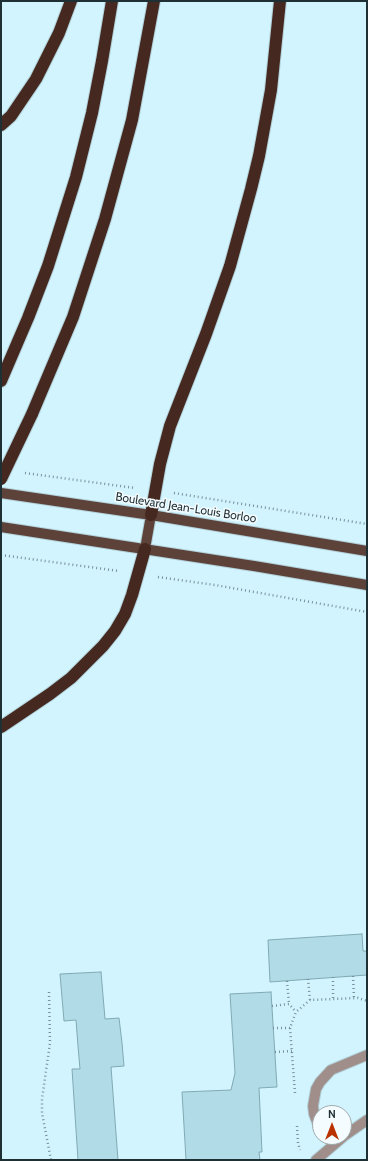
<!DOCTYPE html>
<style>
body{margin:0}
#map{position:relative;width:368px;height:1161px;overflow:hidden;background:#d2f4fe;font-family:Cabin,sans-serif}
canvas{display:block}
.frame{position:absolute;inset:0;border:2px solid #1f3035;pointer-events:none}
.north{position:absolute;left:312px;top:1105px;width:40px;height:40px;box-sizing:border-box;background:#f4fcff;border:1px solid #9faaae;border-radius:50%;rotate:0deg;font-size:11px;font-weight:700;line-height:16px;text-align:center;color:#1f3035}
.north::after{content:'';display:block;margin:auto;width:14px;height:18px;background:#ba3200;clip-path:polygon(50% 0,100% 100%,50% 72%,0 100%)}
</style>
<div id="map">
<canvas width="368" height="1161"></canvas>
<div class="frame"></div>
<div class="north">N</div>
</div>
<script>
const ctx = document.querySelector('canvas').getContext('2d');
ctx.lineJoin = 'round';
function fillPath(path, color) {
  ctx.fillStyle = color;
  ctx.fill(path, 'evenodd');
}
function poly(rows) {
  const path = new Path2D();
  for (const r of rows) {
    path.moveTo(r[0], r[1]);
    for (let i = 2; i < r.length; i += 2) path.lineTo(r[i], r[i + 1]);
  }
  return path;
}
function stroke(path, color, width, dash) {
  ctx.strokeStyle = color;
  ctx.lineWidth = width;
  ctx.lineCap = dash ? 'butt' : 'round';
  ctx.setLineDash(dash || []);
  ctx.stroke(path);
}
function label(font, color, halo, rows, align = 'center') {
  ctx.font = font + ' Cabin,sans-serif';
  ctx.lineWidth = 3;
  ctx.setLineDash([]);
  ctx.textBaseline = 'middle';
  ctx.strokeStyle = halo;
  ctx.fillStyle = color;
  for (const [text, x, y, turn = 0] of rows) {
    ctx.save();
    ctx.translate(x, y);
    ctx.rotate((+turn || 0) * Math.PI / 180);
    ctx.textAlign = isNaN(turn) ? turn : align;
    if (halo) ctx.strokeText(text, 0, 0);
    ctx.fillText(text, 0, 0);
    ctx.restore();
  }
}
const building = poly([
 [362,934,363,951,367,951,367,975,270,982,268,940,362,934],
 [101,972,105,1019,119,1018,122,1043,124,1066,111,1067,118,1160,78,1160,72,1069,80,1069,78,1046,76,1020,64,1021,60,974,101,972],
 [271,992,277,1087,259,1088,262,1152,259,1152,260,1160,186,1160,182,1092,231,1090,235,1073,230,994,271,992]
]);
fillPath(building, '#b1dbe7');
stroke(building, '#80a9b4', 1);
const minor = poly([
 [320,1130,314,1114,313,1106,316,1089,320,1082,331,1070,367,1055],
 [344,1136,367,1120],
 [316,1160,343,1137]
]);
const major = poly([
 [1,493,151,515,367,551],
 [1,527,254,566,367,585],
 [145,549,151,515]
]);
const highway = poly([
 [1,125,11,116,36,79,59,33,71,1],
 [1,381,28,318,48,266,76,177,92,113,102,61,112,1],
 [32,414,73,317,105,219,132,120,154,1],
 [151,515,160,464,170,426,206,334,230,266,251,189,259,156,271,90,280,1],
 [1,727,50,694,71,678,103,646,115,631,125,614,132,595,145,549]
]);
stroke(minor, '#b2d1da', 12);
stroke(major, '#b2d1da', 12);
stroke(highway, '#b2d1da', 14);
stroke(poly([
 [25,473,135,488],
 [174,493,367,524],
 [1,555,119,571],
 [158,577,215,585,367,612],
 [353,976,354,998],
 [333,977,333,999],
 [308,979,310,1000],
 [287,981,289,1004],
 [49,992,50,1043,42,1099,42,1113,51,1160],
 [272,1006,289,1004,296,1012],
 [273,1028,290,1028],
 [275,1052,292,1051],
 [295,1093,290,1028,296,1012,310,1000,358,998,367,1001],
 [297,1126,298,1143,300,1150]
]), '#789299', 2.5, [1, 3]);
stroke(minor, '#9f8e89', 10);
stroke(major, '#5d423a', 10);
stroke(highway, '#45281f', 12);
const highwayBridge = poly([
 [1,479,32,414]
]);
stroke(highwayBridge, '#b2d1da', 14, []);
stroke(highwayBridge, '#45281f', 12);
label('12px', '#1f3035', '#f4fcff', [
 ["Boulevard Jean-Louis Borloo",186,508,9]
]);
</script>
